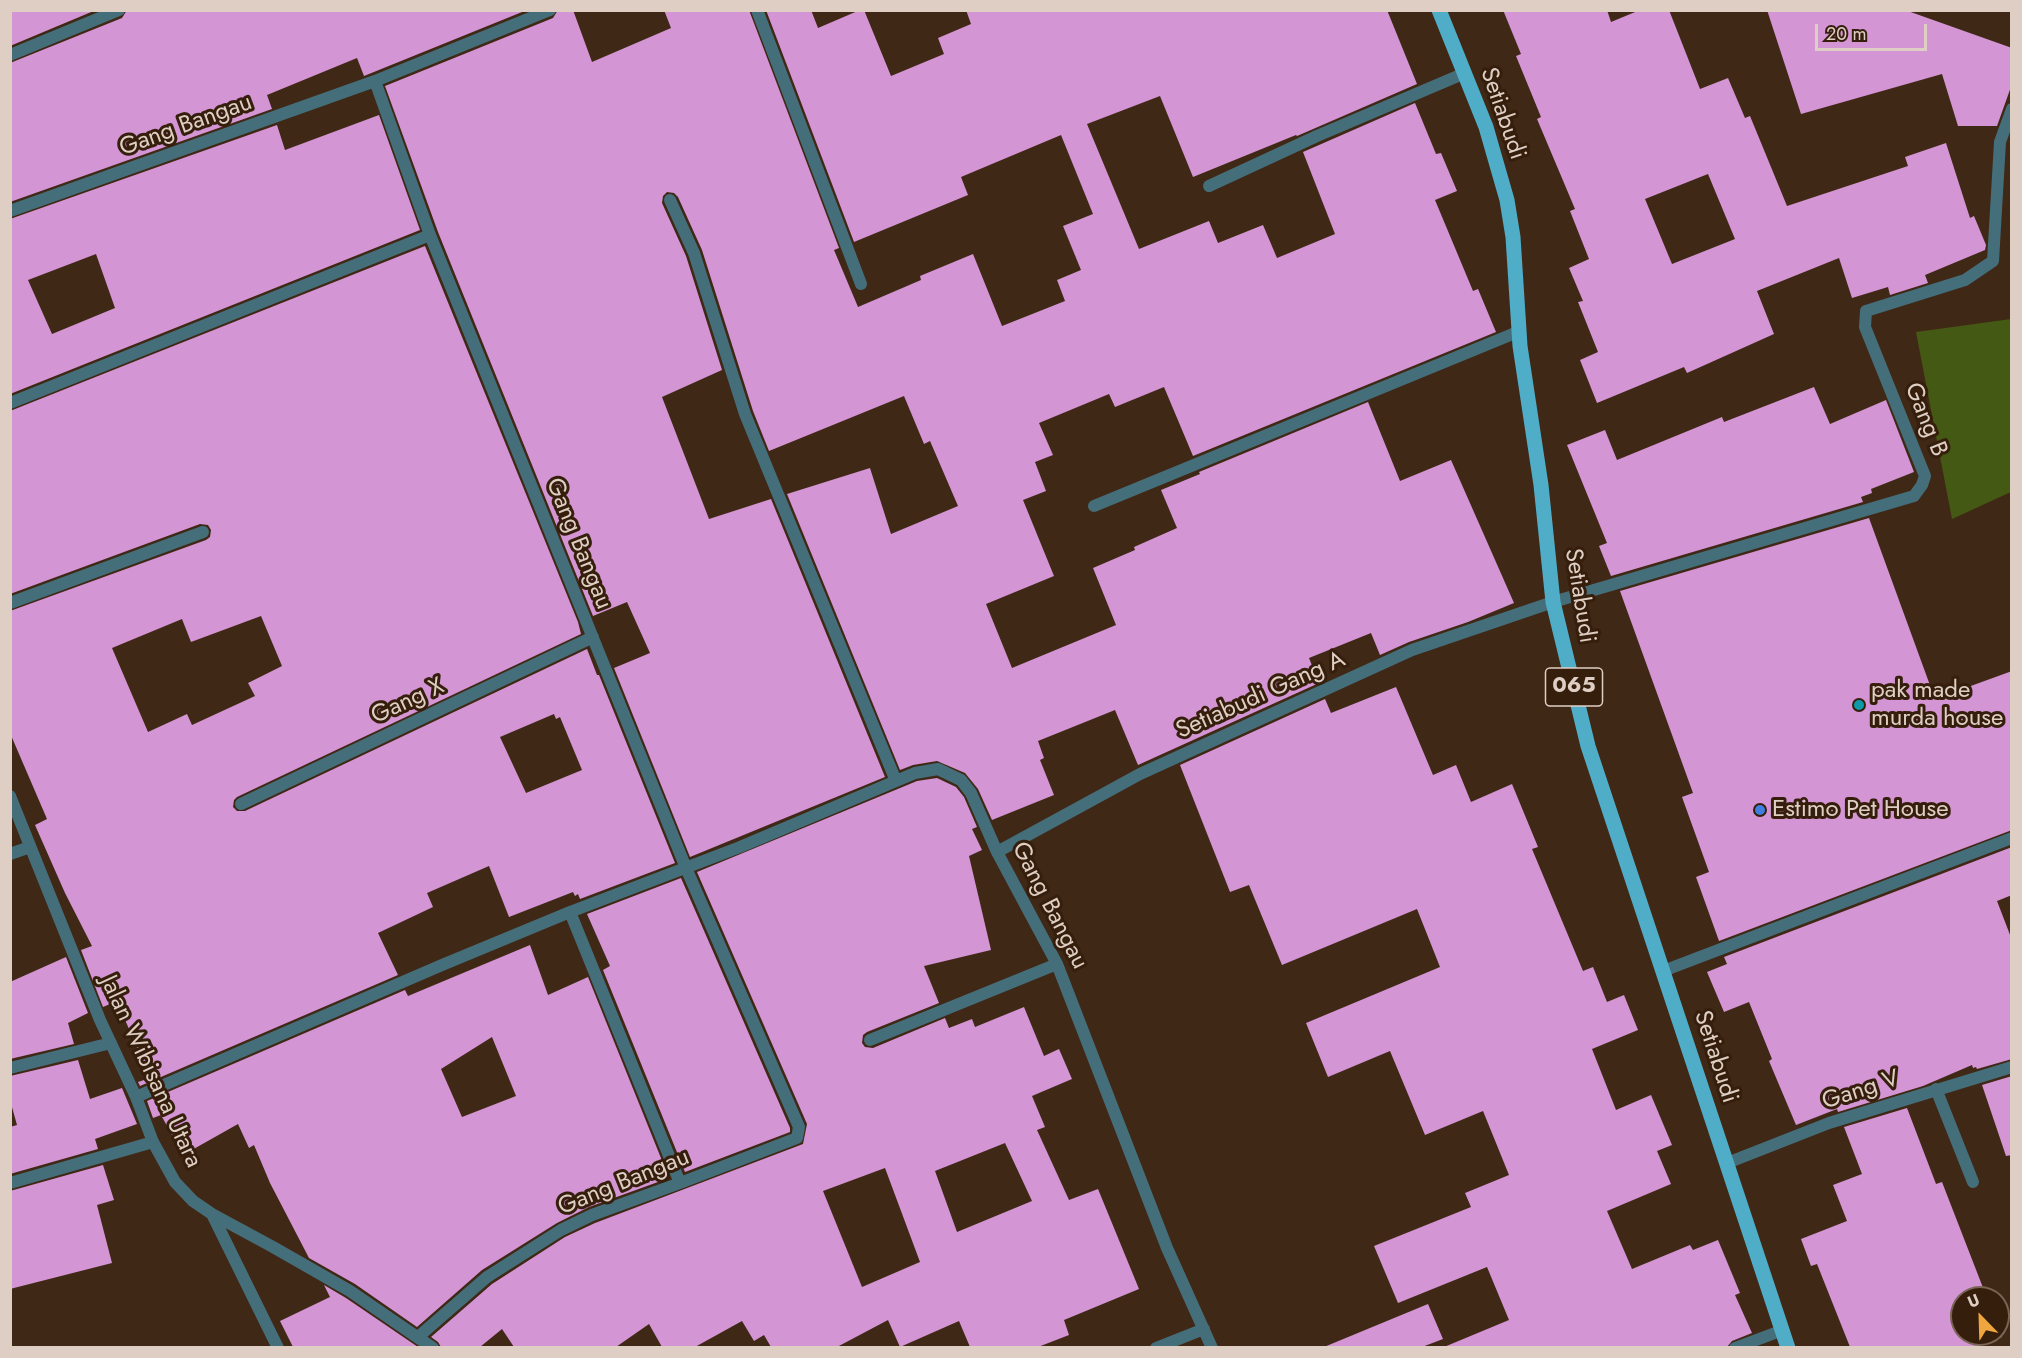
<!DOCTYPE html>
<style>
body{margin:0}
#map{position:relative;width:2022px;height:1358px;overflow:hidden;background:#402816;font-family:Jost,sans-serif}
canvas{display:block}
.frame{position:absolute;inset:0;border:12px solid #decec3;pointer-events:none}
.north{position:absolute;left:1950px;top:1286px;width:60px;height:60px;box-sizing:border-box;background:#361e0c;border:2px solid #796455;border-radius:50%;rotate:337deg;font-size:16px;font-weight:700;line-height:24px;text-align:center;color:#decec3}
.north::after{content:'';display:block;margin:auto;width:21px;height:27px;background:#f0a63e;clip-path:polygon(50% 0,100% 100%,50% 72%,0 100%)}
.scale{position:absolute;left:1815px;top:24px;width:112px;height:27px;box-sizing:border-box;border:3px solid #decec3;border-top:0;padding-left:8px;font-size:18px;line-height:21px;white-space:nowrap;color:#decec3;-webkit-text-stroke:4px #361e0c;paint-order:stroke}
</style>
<div id="map">
<canvas width="2022" height="1358"></canvas>
<div class="frame"></div>
<div class="north">U</div>
<div class="scale">20 m</div>
</div>
<script>
const ctx = document.querySelector('canvas').getContext('2d');
ctx.lineJoin = 'round';
function fillPath(path, color) {
  ctx.fillStyle = color;
  ctx.fill(path, 'evenodd');
}
function poly(rows) {
  const path = new Path2D();
  for (const r of rows) {
    path.moveTo(r[0], r[1]);
    for (let i = 2; i < r.length; i += 2) path.lineTo(r[i], r[i + 1]);
  }
  return path;
}
function stroke(path, color, width, dash) {
  ctx.strokeStyle = color;
  ctx.lineWidth = width;
  ctx.lineCap = dash ? 'butt' : 'round';
  ctx.setLineDash(dash || []);
  ctx.stroke(path);
}
function label(font, color, halo, rows, align = 'center') {
  ctx.font = font + ' Jost,sans-serif';
  ctx.lineWidth = 6;
  ctx.setLineDash([]);
  ctx.textBaseline = 'middle';
  ctx.strokeStyle = halo;
  ctx.fillStyle = color;
  for (const [text, x, y, turn = 0] of rows) {
    ctx.save();
    ctx.translate(x, y);
    ctx.rotate((+turn || 0) * Math.PI / 180);
    ctx.textAlign = isNaN(turn) ? turn : align;
    if (halo) ctx.strokeText(text, 0, 0);
    ctx.fillText(text, 0, 0);
    ctx.restore();
  }
}
fillPath(poly([
 [2011,319,2011,492,1952,519,1916,332]
]), '#445913');
fillPath(poly([
 [10,10,96,10,10,46],
 [127,10,527,10,364,76,357,58,267,95,272,109,10,202,10,63,122,18],
 [558,10,573,10,592,62,671,28,664,10,749,10,839,248,834,250,858,307,921,280,920,276,973,254,1002,326,1065,301,1057,280,1081,270,1063,226,1093,214,1061,135,961,177,968,195,854,242,766,10,811,10,818,28,860,10,864,10,891,76,944,54,938,38,971,24,966,10,1387,10,1417,84,1297,136,1296,135,1193,177,1160,96,1087,124,1139,249,1209,221,1218,243,1263,225,1277,258,1335,234,1303,152,1415,103,1436,154,1441,153,1457,191,1435,200,1473,291,1478,289,1496,332,1193,456,1164,387,1115,407,1109,394,1039,423,1053,455,1035,462,1046,491,1023,500,1054,576,986,604,1012,668,1116,625,1093,568,1135,550,1134,547,1177,528,1161,490,1200,474,1199,472,1368,402,1400,481,1451,460,1514,603,1468,622,1409,642,1380,655,1371,633,1309,658,1319,683,1138,765,1115,710,1038,741,1044,758,1040,760,1054,795,992,820,978,789,965,773,937,761,913,765,900,770,787,494,870,468,891,534,958,506,930,441,924,444,904,396,769,451,753,411,702,250,678,197,674,193,667,192,663,196,662,203,686,256,722,370,662,397,709,519,771,499,885,777,690,857,614,668,650,653,627,602,593,616,438,232,385,86,553,18],
 [1503,10,1607,10,1611,22,1640,10,1669,10,1700,89,1728,78,1745,118,1750,116,1787,206,1908,166,1905,157,1946,143,1970,218,1974,216,1986,245,1985,250,1925,275,1928,283,1890,295,1888,287,1852,298,1839,258,1757,291,1774,334,1687,373,1684,367,1597,403,1580,360,1598,352,1578,302,1583,301,1569,268,1589,259,1570,211,1575,209,1537,119,1541,117,1516,56,1521,54],
 [1708,174,1735,239,1672,264,1645,199],
 [1767,10,1905,10,2012,48,2012,84,1997,126,1958,126,1942,74,1801,114],
 [379,115,420,230,10,394,10,219,277,125,285,150],
 [96,254,115,308,52,334,28,280],
 [425,246,578,622,581,634,237,797,234,800,233,807,237,811,245,811,587,649,597,675,599,675,675,863,580,899,578,894,575,896,573,892,509,917,489,866,427,893,433,907,378,933,398,975,140,1086,138,1082,150,1078,117,1001,103,1007,81,950,92,946,65,893,35,825,47,819,10,733,10,611,206,540,210,537,211,530,208,525,200,524,10,594,10,411],
 [261,616,282,666,248,683,255,696,192,725,187,714,148,732,112,648,182,619,191,642],
 [554,714,556,719,560,717,582,770,526,793,500,737],
 [1814,387,1830,424,1886,400,1914,472,1871,489,1872,493,1861,497,1863,502,1611,576,1599,546,1607,543,1567,445,1605,430,1617,460,1722,417,1724,422],
 [1869,518,1935,699,2012,671,2012,830,1719,941,1696,877,1709,872,1682,797,1693,793,1620,591],
 [1396,687,1433,775,1456,765,1471,802,1512,784,1538,847,1532,849,1583,971,1593,967,1607,1002,1624,995,1638,1030,1592,1049,1616,1110,1651,1095,1672,1145,1657,1151,1671,1184,1607,1211,1632,1269,1690,1245,1693,1250,1718,1240,1740,1293,1735,1295,1752,1333,1732,1341,1727,1347,1444,1347,1509,1320,1487,1267,1398,1303,1374,1246,1471,1207,1465,1193,1509,1175,1483,1111,1425,1135,1390,1051,1328,1077,1306,1023,1440,967,1417,909,1282,965,1249,885,1230,892,1180,765,1325,699,1331,713],
 [937,778,956,787,964,797,977,827,972,829,982,850,969,856,991,950,924,966,939,1003,867,1032,863,1035,862,1043,865,1047,873,1048,945,1018,949,1028,972,1019,975,1027,1024,1007,1044,1056,1059,1049,1072,1079,1032,1096,1045,1127,1037,1130,1069,1200,1098,1189,1139,1289,1064,1320,1069,1335,1038,1347,970,1347,959,1321,900,1347,888,1320,837,1347,771,1347,764,1335,754,1341,742,1321,695,1347,662,1347,649,1324,616,1347,514,1347,502,1329,480,1347,441,1347,438,1342,431,1337,492,1284,565,1237,595,1223,803,1144,807,1124,697,872,917,781],
 [1005,1143,1032,1201,957,1232,935,1171],
 [885,1168,920,1262,862,1287,823,1191],
 [2012,847,2012,895,1997,901,2012,940,2012,1059,1977,1069,1976,1067,1973,1068,1972,1065,1923,1086,1838,1112,1837,1109,1796,1125,1769,1061,1772,1059,1749,1002,1724,1012,1707,972,1727,964,1724,957],
 [681,878,790,1128,790,1132,685,1172,603,970,610,966,587,914],
 [530,945,548,995,588,977,669,1178,589,1207,557,1223,482,1270,417,1327,355,1284,309,1258,270,1183,254,1145,249,1148,238,1124,183,1155,161,1115,153,1118,147,1101,405,990,408,996],
 [492,1037,516,1096,462,1117,441,1069],
 [66,957,88,1013,68,1023,74,1044,10,1059,10,982],
 [78,1060,90,1099,122,1088,137,1124,95,1139,98,1149,10,1174,10,1127,17,1125,10,1100,10,1076],
 [2012,1076,2012,1155,2006,1156,1982,1085],
 [1907,1108,1936,1184,1942,1182,1987,1298,1962,1298,1962,1334,1998,1334,1998,1326,2002,1337,1976,1347,1850,1347,1817,1264,1811,1266,1801,1239,1847,1221,1833,1185,1862,1174,1844,1127],
 [103,1165,114,1200,97,1205,112,1263,10,1289,10,1191],
 [324,1285,346,1298,418,1347,293,1347,280,1321,330,1297],
 [1428,1304,1443,1339,1422,1347,1324,1347]
]), '#d495d4');
stroke(poly([
 [757,10,861,284],
 [10,55,119,10],
 [375,81,430,235,686,868,799,1127,797,1138,680,1183,592,1215,561,1230,487,1277,418,1337],
 [1209,186,1317,136,1465,73],
 [670,200,694,253,745,414,896,781],
 [10,211,375,81,550,10],
 [10,403,430,235],
 [1094,506,1520,331],
 [10,603,203,532],
 [10,796,100,1020,136,1097,153,1142,175,1182,193,1201,212,1214,273,1247,350,1291,433,1348],
 [241,804,593,637],
 [997,852,1140,774,1412,650,1553,602,1914,496,1922,485,1925,476,1865,327,1866,311,1965,280,1993,261,2000,142,2012,109],
 [10,854,30,847],
 [570,912,680,1183],
 [1663,971,2012,838],
 [870,1040,1057,964],
 [10,1068,111,1043],
 [1936,1089,1973,1182],
 [136,1097,442,965,570,912,740,847,915,773,938,769,961,780,971,793,997,852,1057,964,1167,1248,1212,1348],
 [1727,1163,1829,1123,2012,1067],
 [10,1183,153,1142],
 [212,1214,278,1348],
 [1156,1348,1204,1329],
 [1735,1348,1783,1330]
]), '#456e7b', 12);
stroke(poly([
 [1439,10,1486,127,1507,200,1513,237,1520,346,1541,485,1553,602,1588,746,1788,1348]
]), '#50adc8', 15);
for (const [x, y, r, color] of [
 [1859,705,6,"#0f9aa8"],
 [1760,810,6,"#3f7fe0"]
]) {
  const dot = new Path2D();
  dot.arc(x, y, r, 0, 2 * Math.PI);
  ctx.fillStyle = color;
  ctx.fill(dot);
  stroke(dot, '#361e0c', 2);
}
for (const [x, y, w] of [
 [1574,687,57]
]) {
  const box = new Path2D();
  box.roundRect(x - w / 2, y - 19, w, 38, 4.5);
  ctx.fillStyle = '#361e0c';
  ctx.fill(box);
  stroke(box, '#decec3', 1.5);
}
label('bold 22px', '#decec3', null, [
 ["065",1574,687]
]);
label('24px', '#decec3', '#361e0c', [
 ["Setiabudi",1502,114,71],
 ["Gang Bangau",186,126,-20],
 ["Gang B",1925,420,68],
 ["Gang Bangau",578,544,68],
 ["Setiabudi",1579,596,81],
 ["Setiabudi Gang A",1261,696,-24],
 ["Gang X",408,702,-25],
 ["Gang Bangau",1049,906,63],
 ["Setiabudi",1715,1057,72],
 ["Jalan Wibisana Utara",150,1072,65],
 ["Gang V",1861,1091,-18],
 ["Gang Bangau",624,1183,-22]
]);
label('24px', '#decec3', '#361e0c', [
 ["pak made",1871,691],
 ["murda house",1871,719],
 ["Estimo Pet House",1772,810]
], 'left');
</script>
